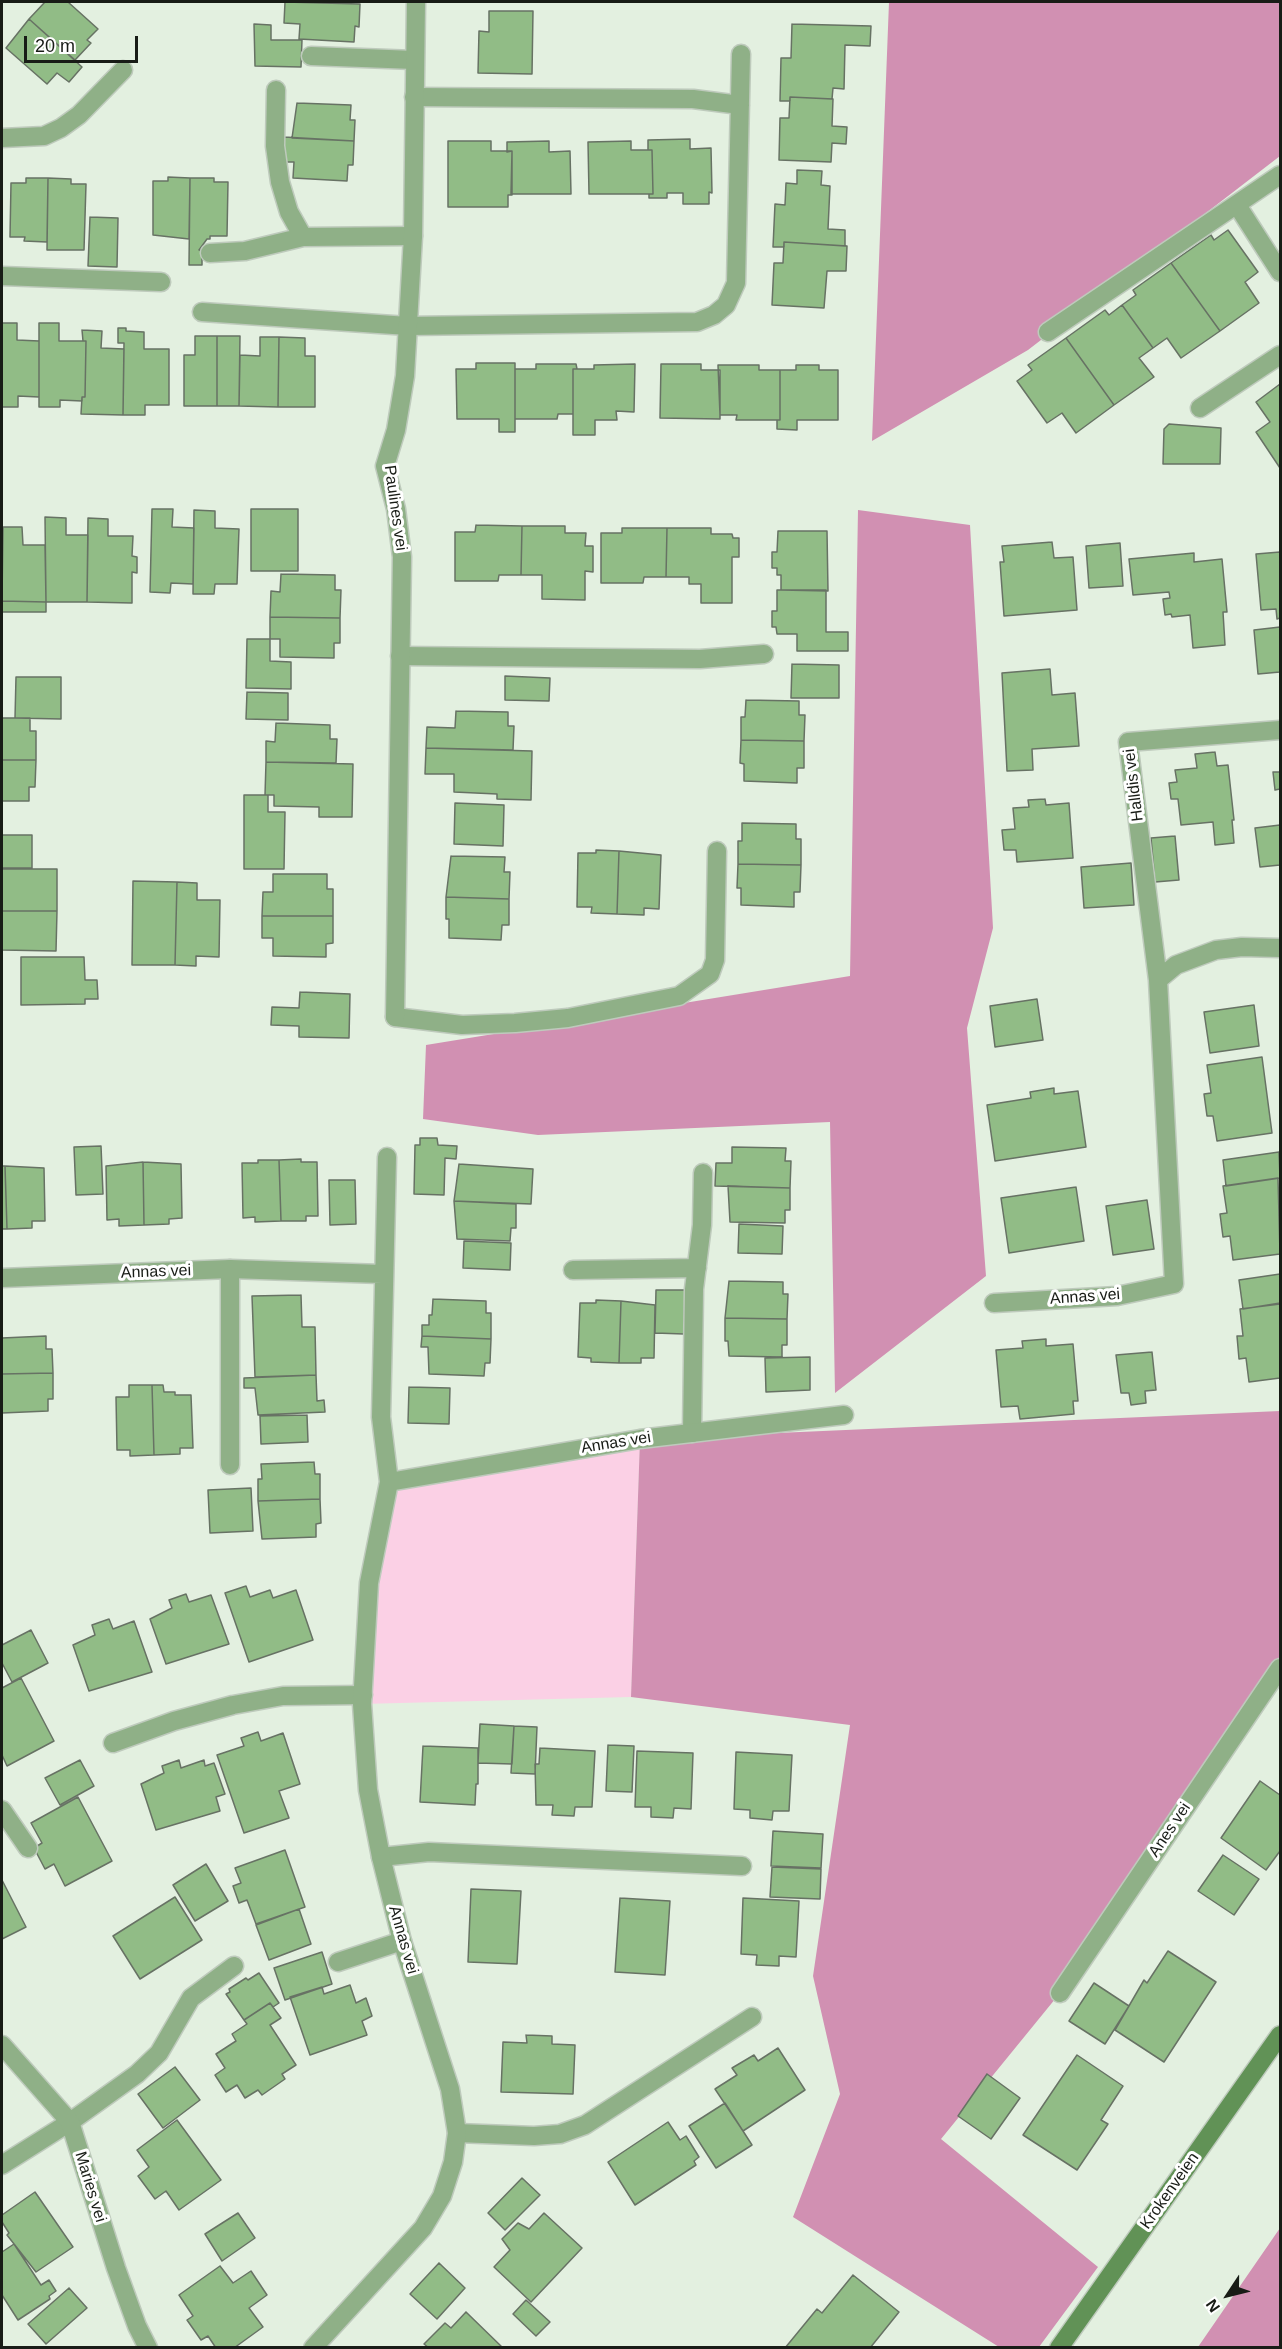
<!DOCTYPE html>
<style>
body{margin:0}
#map{position:relative;width:1282px;height:2349px;overflow:hidden;background:#e3f0e0;font-family:Arial,sans-serif}
canvas{display:block}
.frame{position:absolute;inset:0;border:3px solid #181c16;pointer-events:none}
.north{position:absolute;left:1198px;top:2265px;width:60px;height:60px;-webkit-text-stroke:4px #fff;paint-order:stroke;rotate:235deg;font-size:16px;font-weight:700;line-height:24px;text-align:center;color:#181c16}
.north::after{content:'';display:block;margin:auto;width:21px;height:27px;background:#181c16;clip-path:polygon(50% 0,100% 100%,50% 72%,0 100%)}
.scale{position:absolute;left:24px;top:36px;width:114px;height:27px;box-sizing:border-box;border:3px solid #181c16;border-top:0;padding-left:8px;font-size:18px;line-height:21px;white-space:nowrap;color:#181c16;-webkit-text-stroke:4px #fff;paint-order:stroke}
</style>
<div id="map">
<canvas width="1282" height="2349"></canvas>
<div class="frame"></div>
<div class="north">N</div>
<div class="scale">20 m</div>
</div>
<script>
const ctx = document.querySelector('canvas').getContext('2d');
ctx.lineJoin = 'round';
function fillPath(path, color) {
  ctx.fillStyle = color;
  ctx.fill(path, 'evenodd');
}
function poly(rows) {
  const path = new Path2D();
  for (const r of rows) {
    path.moveTo(r[0], r[1]);
    for (let i = 2; i < r.length; i += 2) path.lineTo(r[i], r[i + 1]);
  }
  return path;
}
function stroke(path, color, width, dash) {
  ctx.strokeStyle = color;
  ctx.lineWidth = width;
  ctx.lineCap = dash ? 'butt' : 'round';
  ctx.setLineDash(dash || []);
  ctx.stroke(path);
}
function label(font, color, halo, rows, align = 'center') {
  ctx.font = font + ' Arial,sans-serif';
  ctx.lineWidth = 6;
  ctx.setLineDash([]);
  ctx.textBaseline = 'middle';
  ctx.strokeStyle = halo;
  ctx.fillStyle = color;
  for (const [text, x, y, turn = 0] of rows) {
    ctx.save();
    ctx.translate(x, y);
    ctx.rotate((+turn || 0) * Math.PI / 180);
    ctx.textAlign = isNaN(turn) ? turn : align;
    if (halo) ctx.strokeText(text, 0, 0);
    ctx.fillText(text, 0, 0);
    ctx.restore();
  }
}
fillPath(poly([
 [640,1439,631,1697,362,1704,389,1482]
]), '#fbd0e5');
fillPath(poly([
 [889,2,1280,2,1280,156,1028,350,872,441],
 [858,510,970,525,993,928,967,1028,986,1276,835,1393,830,1122,538,1135,423,1119,426,1045,850,976],
 [1280,1411,1280,1668,1060,1993,941,2139,1098,2267,1039,2347,999,2347,793,2217,840,2094,813,1976,850,1725,631,1697,640,1439],
 [1280,2228,1280,2347,1198,2347]
]), '#d190b2');
const building = poly([
 [45,2,68,2,98,29,87,40,91,43,75,60,29,19,45,2],
 [285,2,360,4,359,27,355,26,354,42,299,39,300,24,284,23,285,2],
 [489,11,533,11,532,74,478,73,479,31,489,32,489,11],
 [29,19,82,67,69,82,57,73,47,84,6,48,29,19],
 [254,24,271,25,271,40,302,40,301,67,255,66,254,24],
 [792,24,871,26,870,46,845,45,844,89,833,88,832,99,790,97,790,101,780,101,781,58,791,58,792,24],
 [790,97,833,99,832,126,847,127,846,144,832,143,831,162,779,160,780,118,789,118,790,97],
 [297,103,351,105,350,120,355,120,354,141,292,138,297,103],
 [284,137,354,141,353,165,348,165,347,181,293,178,294,162,282,162,284,137],
 [690,139,690,149,711,148,712,193,709,192,709,204,683,204,683,193,667,193,667,198,649,198,649,194,653,194,652,150,648,150,648,140,690,139],
 [448,141,491,141,491,151,512,151,512,195,508,195,508,207,448,207,448,141],
 [549,141,549,152,570,151,571,194,511,194,512,151,507,152,507,142,549,141],
 [631,141,631,150,652,150,653,194,589,194,588,142,631,141],
 [797,170,822,171,821,185,830,186,828,229,845,230,845,246,784,242,784,247,773,247,775,204,785,205,786,183,797,184,797,170],
 [168,177,190,178,189,239,153,235,153,181,168,181,168,177],
 [26,178,48,178,47,242,24,241,25,237,10,237,11,183,26,183,26,178],
 [48,178,71,179,71,184,86,184,84,250,47,250,48,178],
 [190,178,214,178,214,182,228,182,227,236,210,236,210,239,207,239,199,250,202,250,202,265,189,265,190,178],
 [90,217,118,218,117,267,88,266,90,217],
 [1228,230,1258,272,1245,282,1259,303,1220,331,1171,263,1211,235,1214,240,1228,230],
 [784,242,847,246,846,271,827,271,824,308,772,305,774,263,783,263,784,242],
 [1171,263,1220,331,1181,358,1167,338,1153,348,1122,305,1136,295,1133,290,1171,263],
 [1122,305,1153,348,1139,358,1154,377,1114,405,1066,338,1105,310,1109,315,1122,305],
 [2,323,17,323,17,340,39,341,39,397,18,396,18,407,2,407,2,323],
 [39,323,59,323,59,341,86,341,85,397,82,397,82,401,60,400,60,407,39,407,39,323],
 [118,328,126,328,126,331,144,332,144,349,169,349,169,405,145,405,145,415,123,415,124,343,118,343,118,328],
 [82,330,102,331,101,348,124,349,123,415,81,414,82,397,85,397,86,341,83,341,82,330],
 [195,336,217,336,217,406,184,406,184,355,195,355,195,336],
 [217,336,240,336,239,406,217,406,217,336],
 [260,337,279,337,278,407,239,406,240,355,260,356,260,337],
 [279,337,305,338,305,356,315,356,315,407,278,407,279,337],
 [1066,338,1114,405,1076,433,1062,413,1047,423,1017,381,1032,370,1028,365,1066,338],
 [476,363,515,363,515,432,499,432,499,419,457,419,456,369,476,369,476,363],
 [536,364,576,364,577,369,573,369,573,414,558,414,557,419,515,419,515,369,536,369,536,364],
 [635,364,634,412,616,411,617,420,595,420,595,435,573,435,573,369,594,369,594,365,635,364],
 [661,364,701,364,701,370,720,370,720,419,660,418,661,364],
 [718,365,759,365,759,370,780,370,780,420,736,420,737,415,720,415,718,365],
 [796,365,819,365,819,370,838,370,838,420,797,420,797,430,777,429,777,420,780,420,780,370,796,370,796,365],
 [1280,384,1280,468,1256,432,1270,422,1256,402,1280,384],
 [1169,424,1221,428,1220,464,1163,464,1164,429,1169,424],
 [152,509,173,509,172,527,194,528,193,584,171,583,170,593,150,592,152,509],
 [251,509,298,509,298,571,251,571,251,509],
 [194,510,215,511,215,528,239,529,237,584,215,584,214,594,193,594,194,510],
 [45,517,66,518,66,535,88,535,87,602,46,602,45,517],
 [88,518,108,519,108,536,133,536,132,556,137,557,137,573,132,572,132,603,87,602,88,518],
 [476,525,522,526,521,575,499,575,498,581,455,581,455,532,475,532,476,525],
 [522,526,565,526,565,533,586,533,585,546,593,546,593,572,585,571,585,600,542,599,542,575,521,575,522,526],
 [3,527,22,527,23,545,45,545,46,602,2,601,3,527],
 [622,528,667,528,666,577,644,577,643,583,601,583,601,533,622,533,622,528],
 [667,528,711,528,711,534,732,534,733,538,739,538,739,557,732,557,732,603,701,603,701,584,689,584,689,577,666,577,667,528],
 [778,531,827,531,828,591,781,590,781,575,777,575,777,568,772,568,772,552,777,552,778,531],
 [1052,542,1054,558,1073,557,1077,610,1004,616,1000,562,1004,562,1002,546,1052,542],
 [1120,543,1123,586,1089,588,1086,546,1120,543],
 [1280,552,1280,618,1277,619,1276,609,1261,610,1256,554,1280,552],
 [1194,553,1194,562,1222,559,1227,612,1223,612,1225,645,1193,648,1190,615,1172,617,1171,614,1165,615,1163,599,1170,598,1169,592,1133,595,1129,559,1194,553],
 [2,564,2,601,46,602,46,612,2,612,2,564],
 [281,574,335,575,335,590,341,590,340,618,270,617,271,591,280,592,281,574],
 [777,590,826,590,826,632,848,632,848,651,797,651,797,634,777,634,776,627,772,627,772,611,777,611,777,590],
 [270,617,340,618,340,643,334,643,334,658,280,657,280,639,270,639,270,617],
 [1280,627,1280,672,1258,674,1254,630,1280,627],
 [247,639,270,639,270,661,291,662,291,689,246,688,247,639],
 [792,664,839,665,839,698,791,698,792,664],
 [1050,669,1052,695,1075,693,1079,746,1032,749,1033,770,1007,771,1002,673,1050,669],
 [505,676,550,678,549,701,505,700,505,676],
 [16,677,61,677,61,719,15,718,16,677],
 [247,692,288,693,288,720,246,719,247,692],
 [746,700,799,701,799,715,805,715,804,741,741,740,741,717,745,717,746,700],
 [456,711,508,712,508,726,514,726,513,750,426,748,427,727,455,728,456,711],
 [2,718,30,718,30,731,36,731,36,760,2,760,2,718],
 [276,723,330,725,330,739,337,739,336,763,266,762,266,741,275,742,276,723],
 [741,740,804,741,804,768,797,768,797,783,744,781,744,764,740,763,741,740],
 [426,748,532,751,531,800,497,799,497,794,454,792,454,774,425,774,426,748],
 [1215,752,1217,766,1228,765,1234,820,1232,820,1234,843,1215,845,1213,822,1181,825,1178,799,1171,799,1169,783,1177,782,1175,770,1197,768,1195,754,1215,752],
 [2,760,36,760,35,787,29,787,29,801,2,801,2,760],
 [266,762,353,764,352,817,319,817,319,807,274,806,274,795,265,795,266,762],
 [1273,772,1280,772,1280,789,1275,790,1273,772],
 [244,795,268,795,268,812,285,812,284,869,244,869,244,795],
 [1045,799,1046,805,1069,803,1073,858,1017,862,1016,850,1004,850,1002,830,1015,829,1013,808,1029,807,1028,800,1045,799],
 [455,803,504,805,503,846,454,844,455,803],
 [742,823,796,824,796,839,801,839,801,865,738,864,738,841,742,841,742,823],
 [1280,825,1280,865,1260,867,1255,828,1280,825],
 [2,835,32,835,32,868,2,868,2,835],
 [1175,836,1179,880,1155,882,1151,838,1175,836],
 [596,850,619,851,617,914,591,913,592,907,577,907,578,853,596,853,596,850],
 [619,851,661,855,659,909,644,908,644,915,617,914,619,851],
 [451,856,505,857,504,872,510,872,509,899,446,897,451,856],
 [1131,863,1134,905,1084,908,1081,867,1131,863],
 [738,864,801,865,800,892,794,892,794,907,741,905,741,888,737,888,738,864],
 [2,869,57,869,57,911,2,911,2,869],
 [273,874,327,874,327,889,333,889,333,916,262,916,263,892,273,892,273,874],
 [133,881,177,882,175,965,132,965,133,881],
 [177,882,197,883,197,900,220,900,219,957,196,956,196,966,175,965,177,882],
 [446,897,509,899,509,925,502,925,501,940,449,938,449,919,446,919,446,897],
 [2,911,57,911,56,951,2,950,2,911],
 [262,916,333,916,333,943,326,944,326,957,273,956,273,938,262,938,262,916],
 [21,957,84,957,85,980,97,980,98,999,85,999,85,1004,21,1005,21,957],
 [300,992,350,994,349,1038,299,1037,299,1026,271,1025,272,1007,299,1008,300,992],
 [1037,999,1043,1040,995,1047,990,1006,1037,999],
 [1254,1005,1259,1046,1210,1053,1204,1012,1254,1005],
 [1262,1057,1272,1133,1217,1141,1213,1116,1207,1116,1204,1094,1211,1093,1207,1065,1262,1057],
 [1054,1088,1054,1094,1078,1091,1086,1147,995,1161,987,1105,1031,1098,1030,1092,1054,1088],
 [420,1138,437,1138,438,1145,457,1146,456,1159,445,1158,444,1195,414,1194,415,1145,420,1145,420,1138],
 [101,1146,103,1194,76,1195,74,1147,101,1146],
 [732,1147,786,1148,785,1161,791,1161,790,1188,715,1186,716,1163,732,1163,732,1147],
 [1279,1152,1280,1178,1226,1186,1223,1160,1279,1152],
 [301,1159,301,1162,317,1162,318,1216,306,1216,306,1221,281,1221,279,1160,301,1159],
 [258,1160,279,1160,281,1221,255,1222,255,1217,243,1218,242,1163,258,1163,258,1160],
 [143,1162,181,1164,182,1218,169,1219,169,1224,144,1225,143,1162],
 [143,1162,144,1225,119,1226,119,1219,107,1220,106,1166,143,1162],
 [459,1164,533,1169,531,1204,454,1201,459,1164],
 [2,1166,5,1166,7,1229,2,1229,2,1166],
 [5,1166,44,1168,45,1221,32,1221,32,1228,7,1229,5,1166],
 [1278,1178,1280,1254,1233,1260,1230,1236,1223,1237,1220,1214,1227,1213,1223,1186,1278,1178],
 [329,1180,355,1180,356,1224,330,1225,329,1180],
 [728,1186,790,1188,790,1210,785,1210,785,1223,730,1222,728,1186],
 [1076,1187,1084,1241,1009,1253,1001,1198,1076,1187],
 [1147,1200,1154,1249,1113,1255,1106,1206,1147,1200],
 [454,1201,516,1204,516,1228,511,1228,510,1241,457,1239,454,1201],
 [739,1224,783,1226,782,1254,738,1253,739,1224],
 [464,1241,511,1243,510,1270,463,1268,464,1241],
 [1280,1274,1280,1303,1243,1309,1239,1280,1280,1274],
 [729,1281,783,1282,783,1294,788,1294,787,1319,725,1318,729,1281],
 [656,1290,685,1290,684,1334,655,1333,656,1290],
 [301,1295,302,1327,315,1327,316,1375,255,1377,252,1296,301,1295],
 [433,1299,486,1301,486,1313,491,1313,491,1339,422,1336,422,1325,429,1325,429,1315,432,1315,433,1299],
 [596,1300,621,1301,619,1363,591,1362,591,1358,578,1357,580,1303,596,1303,596,1300],
 [621,1301,655,1305,654,1358,641,1358,641,1363,619,1363,621,1301],
 [1280,1304,1280,1378,1249,1382,1246,1358,1239,1359,1237,1336,1243,1336,1240,1309,1280,1304],
 [725,1318,787,1319,787,1345,782,1345,782,1357,729,1356,728,1341,725,1341,725,1318],
 [46,1336,46,1349,52,1349,53,1373,2,1374,2,1338,46,1336],
 [422,1336,491,1339,490,1363,485,1363,484,1376,429,1374,428,1347,421,1347,422,1336],
 [1046,1339,1046,1346,1073,1344,1078,1401,1073,1401,1074,1414,1020,1419,1018,1406,1001,1407,996,1350,1023,1348,1022,1341,1046,1339],
 [1152,1352,1156,1390,1145,1391,1146,1403,1131,1405,1129,1393,1121,1393,1116,1355,1152,1352],
 [810,1357,810,1390,766,1392,765,1358,810,1357],
 [53,1373,53,1399,48,1399,48,1411,2,1413,2,1374,53,1373],
 [316,1375,317,1401,324,1400,325,1412,258,1415,255,1388,244,1388,244,1378,316,1375],
 [129,1385,152,1385,154,1455,130,1456,130,1450,117,1450,116,1397,129,1397,129,1385],
 [152,1385,163,1385,164,1392,175,1392,175,1395,191,1395,193,1448,180,1448,180,1454,154,1455,152,1385],
 [409,1387,450,1388,449,1424,408,1423,409,1387],
 [307,1415,308,1442,261,1444,260,1416,307,1415],
 [314,1462,315,1474,320,1474,320,1499,258,1501,258,1479,262,1479,261,1464,314,1462],
 [251,1488,253,1531,210,1533,208,1490,251,1488],
 [320,1499,321,1523,316,1524,316,1537,262,1539,258,1501,320,1499],
 [246,1586,250,1597,270,1590,273,1598,296,1590,313,1640,249,1662,225,1593,246,1586],
 [186,1594,189,1602,211,1595,229,1644,166,1664,150,1619,172,1608,169,1600,186,1594],
 [109,1619,113,1629,134,1621,152,1672,89,1691,73,1645,95,1635,92,1625,109,1619],
 [31,1630,48,1663,12,1682,2,1663,2,1645,31,1630],
 [21,1678,54,1741,7,1766,2,1755,2,1688,21,1678],
 [480,1724,514,1726,512,1764,478,1763,480,1724],
 [514,1726,537,1727,535,1774,511,1773,514,1726],
 [258,1732,261,1741,283,1733,300,1784,279,1791,289,1818,244,1833,217,1755,244,1746,241,1738,258,1732],
 [608,1745,634,1746,632,1792,606,1791,608,1745],
 [423,1746,478,1748,478,1784,476,1784,475,1805,420,1802,423,1746],
 [540,1748,595,1751,592,1807,575,1807,574,1816,552,1815,553,1805,536,1805,535,1764,539,1764,540,1748],
 [637,1751,693,1753,691,1809,674,1808,673,1818,651,1817,651,1807,635,1807,637,1751],
 [736,1752,792,1755,789,1811,773,1811,772,1820,750,1818,750,1810,734,1809,736,1752],
 [80,1760,94,1786,60,1805,45,1778,80,1760],
 [179,1760,181,1768,204,1760,205,1766,214,1763,225,1794,216,1797,220,1811,156,1830,141,1784,164,1773,162,1766,179,1760],
 [1260,1781,1280,1795,1280,1851,1266,1870,1221,1838,1260,1781],
 [78,1797,112,1861,65,1886,54,1864,45,1869,34,1848,42,1843,31,1823,78,1797],
 [773,1831,823,1834,821,1868,771,1866,773,1831],
 [285,1850,305,1907,256,1924,247,1900,239,1903,233,1886,241,1883,235,1868,285,1850],
 [1223,1855,1259,1879,1234,1915,1198,1891,1223,1855],
 [206,1864,228,1901,195,1921,173,1885,206,1864],
 [772,1867,821,1869,820,1899,770,1897,772,1867],
 [2,1880,26,1927,2,1939,2,1880],
 [471,1889,521,1891,517,1964,468,1962,471,1889],
 [175,1897,202,1940,140,1979,113,1936,175,1897],
 [620,1898,670,1901,665,1975,615,1972,620,1898],
 [743,1898,799,1901,796,1957,779,1956,779,1966,756,1965,757,1955,741,1954,743,1898],
 [299,1909,311,1944,269,1960,256,1925,299,1909],
 [1168,1951,1216,1982,1164,2062,1115,2030,1144,1980,1147,1983,1168,1951],
 [322,1952,332,1984,285,2000,274,1968,322,1952],
 [259,1973,279,2003,273,2007,270,2003,244,2020,226,1994,230,1992,229,1989,246,1978,248,1980,259,1973],
 [1094,1983,1129,2006,1105,2044,1069,2021,1094,1983],
 [350,1985,356,2003,366,1998,372,2016,362,2021,367,2035,310,2055,290,1997,322,1987,324,1994,350,1985],
 [270,2003,281,2018,270,2025,296,2065,282,2074,285,2079,262,2095,258,2090,245,2098,237,2085,226,2092,215,2075,225,2068,216,2054,236,2041,232,2034,247,2024,244,2020,270,2003],
 [526,2035,552,2036,552,2044,575,2045,573,2094,501,2092,503,2042,527,2043,526,2035],
 [778,2048,805,2090,743,2131,715,2089,737,2075,732,2068,754,2055,758,2061,778,2048],
 [1077,2055,1123,2086,1101,2120,1108,2124,1077,2170,1023,2135,1077,2055],
 [175,2067,200,2100,163,2128,138,2094,175,2067],
 [987,2074,1020,2098,991,2139,958,2116,987,2074],
 [725,2103,752,2145,716,2168,689,2126,725,2103],
 [177,2120,221,2180,179,2210,166,2191,155,2199,138,2176,149,2167,137,2150,177,2120],
 [668,2122,680,2140,686,2136,699,2157,694,2161,696,2165,635,2205,608,2162,668,2122],
 [522,2178,540,2195,505,2230,488,2213,522,2178],
 [35,2192,73,2247,36,2272,7,2235,9,2233,2,2222,2,2215,35,2192],
 [238,2213,255,2238,222,2261,205,2234,238,2213],
 [544,2213,582,2248,531,2302,494,2267,510,2250,502,2239,518,2223,529,2229,544,2213],
 [14,2244,41,2285,49,2280,56,2291,49,2296,50,2299,18,2320,2,2295,2,2252,14,2244],
 [439,2263,465,2288,437,2319,410,2294,439,2263],
 [220,2266,233,2283,251,2271,267,2295,249,2308,263,2327,234,2348,216,2348,208,2336,201,2340,187,2320,193,2316,179,2295,220,2266],
 [853,2275,899,2312,870,2348,785,2348,817,2309,822,2313,853,2275],
 [69,2288,87,2308,46,2344,28,2324,69,2288],
 [526,2300,550,2322,536,2336,513,2314,526,2300],
 [466,2312,503,2348,429,2348,424,2344,445,2323,451,2328,466,2312]
]);
fillPath(building, '#91bc86');
stroke(building, '#677264', 1.5);
const lane = poly([
 [311,56,414,60],
 [276,90,275,146,280,182,289,212,303,237],
 [414,97,693,99,740,105],
 [2,138,44,136,61,128,79,115,123,70],
 [210,253,245,251,303,237,413,236],
 [2,276,161,282],
 [202,312,408,326,697,322,714,315,726,305,736,283,741,54],
 [400,656,700,659,764,654],
 [395,1017,462,1025,515,1023,568,1018,679,996,710,974,715,960,717,851],
 [230,1269,230,1465],
 [573,1270,697,1268],
 [692,1433,694,1289,702,1225,703,1173],
 [113,1743,174,1721,233,1705,283,1696,363,1695],
 [2,1810,28,1848],
 [381,1857,429,1852,742,1866],
 [338,1962,402,1941],
 [457,2133,534,2136,560,2134,585,2125,752,2017],
 [2,2165,70,2122,137,2074,159,2053,191,1998,234,1966]
]);
const street = poly([
 [1237,205,1280,272],
 [1048,332,1280,175],
 [1200,408,1280,355],
 [1158,980,1176,965,1216,950,1242,947,1280,948],
 [395,1017,402,557,396,509,385,466,396,430,405,376,413,236,416,2],
 [2,1278,230,1269,382,1274],
 [994,1303,1117,1296,1174,1284,1158,980,1128,742,1280,730],
 [389,1482,640,1439,844,1415],
 [1060,1993,1280,1668],
 [2,2045,70,2122,116,2268,137,2326,148,2348],
 [313,2348,423,2228,442,2196,453,2162,457,2133,450,2089,402,1941,381,1857,368,1790,362,1704,369,1583,389,1482,381,1417,387,1157]
]);
const secondary = poly([
 [1059,2348,1280,2035]
]);
stroke(lane, '#becabc', 21);
stroke(street, '#becabc', 21);
stroke(secondary, '#becabc', 21);
stroke(lane, '#8fb087', 18);
stroke(street, '#8fb087', 18);
stroke(secondary, '#619256', 18);
label('16px', '#181c16', '#fff', [
 ["Paulines vei",395,508,82],
 ["Halldis vei",1134,785,-97],
 ["Annas vei",156,1272,-2],
 ["Annas vei",1085,1297,-4],
 ["Annas vei",616,1443,-9],
 ["Anes vei",1170,1830,-56],
 ["Annas vei",403,1940,74],
 ["Maries vei",90,2187,73],
 ["Krokenveien",1170,2191,-55]
]);
</script>
